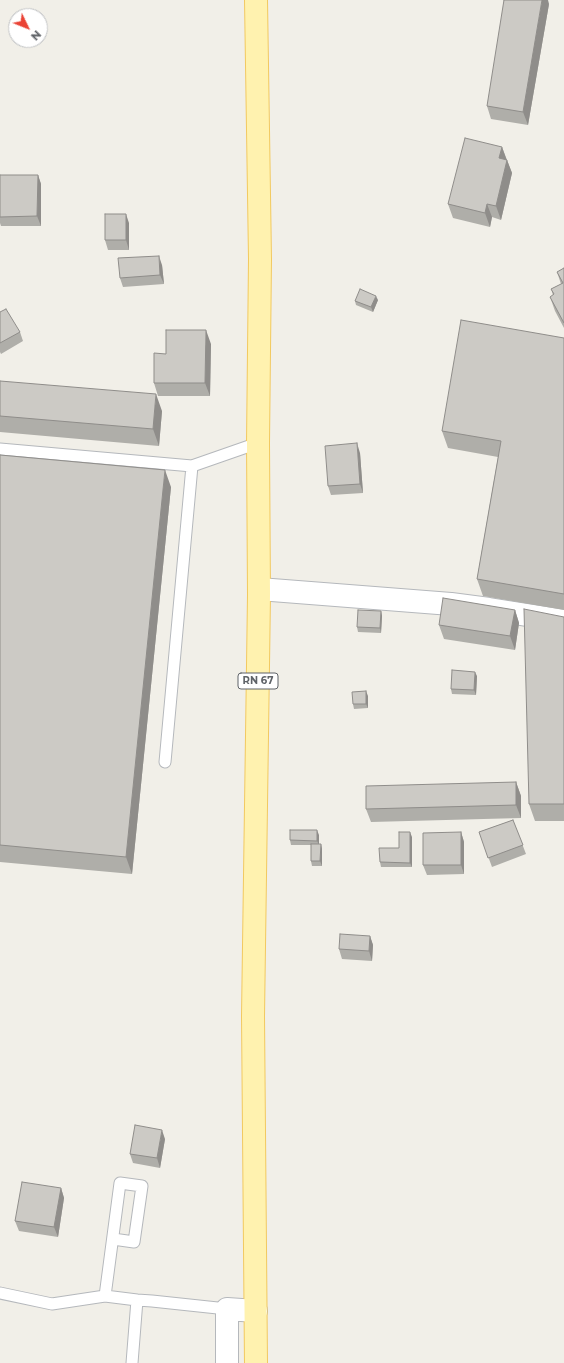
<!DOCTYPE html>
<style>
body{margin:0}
#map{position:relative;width:564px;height:1363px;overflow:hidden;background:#f1efe8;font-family:Montserrat,sans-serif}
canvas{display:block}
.north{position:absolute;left:8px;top:8px;width:40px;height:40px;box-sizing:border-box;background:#fff;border:1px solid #bfc1c3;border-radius:50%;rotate:133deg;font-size:11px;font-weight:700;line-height:16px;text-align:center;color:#5f6368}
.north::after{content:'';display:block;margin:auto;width:14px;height:18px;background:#ea4335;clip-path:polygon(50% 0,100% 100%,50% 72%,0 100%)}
</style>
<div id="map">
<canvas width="564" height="1363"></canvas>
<div class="north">N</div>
</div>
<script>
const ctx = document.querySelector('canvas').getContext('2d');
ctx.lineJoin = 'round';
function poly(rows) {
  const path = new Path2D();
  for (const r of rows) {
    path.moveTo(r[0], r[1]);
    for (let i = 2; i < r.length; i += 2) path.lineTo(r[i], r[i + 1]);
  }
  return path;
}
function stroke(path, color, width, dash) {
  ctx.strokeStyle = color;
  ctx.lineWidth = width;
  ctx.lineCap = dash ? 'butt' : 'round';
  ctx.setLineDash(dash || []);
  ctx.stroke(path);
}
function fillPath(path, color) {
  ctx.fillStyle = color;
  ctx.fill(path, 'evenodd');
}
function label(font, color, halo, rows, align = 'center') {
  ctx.font = font + ' Montserrat,sans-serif';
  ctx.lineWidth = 4;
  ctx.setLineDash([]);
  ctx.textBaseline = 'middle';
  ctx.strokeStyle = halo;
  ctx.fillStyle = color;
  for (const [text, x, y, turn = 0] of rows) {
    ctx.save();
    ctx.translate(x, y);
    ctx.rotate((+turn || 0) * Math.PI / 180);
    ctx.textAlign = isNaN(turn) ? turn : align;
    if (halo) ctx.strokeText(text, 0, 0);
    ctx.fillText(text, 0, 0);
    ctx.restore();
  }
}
const lane = poly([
 [0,449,192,466,258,443],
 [165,762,192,466],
 [0,1293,52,1304,105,1296,137,1300,132,1363],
 [105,1296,120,1183,142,1186,134,1242,113,1239],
 [137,1300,152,1301,227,1309]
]);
const street = poly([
 [259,589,451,604,489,609,564,621],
 [227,1363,227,1309,256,1311]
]);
const primary = poly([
 [256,0,260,259,258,443,259,595,253,1016,256,1363]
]);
stroke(lane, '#b5b8bc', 13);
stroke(street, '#b5b8bc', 24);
stroke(primary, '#f2c960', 24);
stroke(lane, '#fff', 11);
stroke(street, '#fff', 22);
stroke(primary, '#fff2af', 22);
fillPath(poly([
 [549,4,528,125,491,119,487,106],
 [502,147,512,173,501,220,492,217,490,227,453,218,448,204],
 [0,175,38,175,41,184,41,226,1,226,0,223],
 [129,223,129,250,108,250,105,240],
 [162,265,164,284,123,287,120,278],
 [564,268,564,328,555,311,550,297,553,295,551,289,561,284,557,272],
 [378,300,373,312,356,305,355,301],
 [0,312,20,332,23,341,1,354,0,352],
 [564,338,564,610,483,596,477,579,498,457,448,448,442,431],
 [211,344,210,396,158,396,154,383,166,354],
 [0,381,162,411,159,446,0,432],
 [360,453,363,493,331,495,328,486],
 [0,455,171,487,132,874,0,862],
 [515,610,519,623,515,650,444,639,439,625],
 [381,611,382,616,381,633,358,632,357,627],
 [564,617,564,821,535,821,529,804],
 [477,676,476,695,452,694,451,689],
 [368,696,368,708,354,709,353,704],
 [516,782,521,796,521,818,371,822,366,809],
 [513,820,526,854,492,867,479,832],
 [461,832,464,842,464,874,427,875,423,865],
 [319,835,319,844,321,844,322,849,322,866,312,866,311,861,311,845,291,845,290,840],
 [412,837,412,867,381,867,380,862,399,848],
 [370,936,373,945,372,961,342,959,339,949],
 [165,1139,160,1168,133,1163,130,1154],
 [61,1188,64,1198,58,1237,19,1231,15,1221]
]), '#afaea9');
fillPath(poly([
 [542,0,548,0,549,4,528,125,523,112],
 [502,147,507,161,499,158],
 [507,160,512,173,501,220,496,206],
 [38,175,41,184,41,226,37,216],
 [487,204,492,217,490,227,485,213],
 [126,214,129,223,129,250,126,240],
 [159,256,162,265,164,284,160,275],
 [376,296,378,300,373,312,371,307],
 [206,330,211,344,210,396,205,383],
 [156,394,162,411,159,446,153,429],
 [357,443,360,453,363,493,360,484],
 [165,470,171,487,132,874,126,857],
 [515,610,519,623,515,650,510,636],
 [381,611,382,616,381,633,380,628],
 [475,672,477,676,476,695,474,690],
 [366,691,368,696,368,708,366,704],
 [516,782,521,796,521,818,516,805],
 [317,830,319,835,319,845,317,841],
 [410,832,412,837,412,867,410,863],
 [461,832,464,842,464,874,461,865],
 [321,844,322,849,322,866,320,861],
 [370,936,373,945,372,961,369,951],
 [162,1130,165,1139,160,1168,157,1158],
 [61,1188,64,1198,58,1237,54,1227]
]), '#8f8d8a');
const building = poly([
 [504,0,542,0,523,112,487,106,504,0],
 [465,138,502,147,499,158,507,160,496,206,487,204,485,213,448,204,465,138],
 [0,175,38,175,37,216,0,217,0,175],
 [105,214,126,214,126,240,105,240,105,214],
 [159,256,160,275,120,278,118,258,159,256],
 [564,268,564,323,550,297,554,294,551,289,563,283,557,272,564,268],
 [360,289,376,296,371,307,355,301,360,289],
 [6,309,20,332,0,343,0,312,6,309],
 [461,320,564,338,564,594,477,579,501,441,442,431,461,320],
 [166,330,206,330,205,383,154,383,154,353,166,354,166,330],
 [0,381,156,394,153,429,0,416,0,381],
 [357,443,360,484,328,486,325,446,357,443],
 [0,455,165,470,126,857,0,845,0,455],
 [443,598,515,610,510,636,439,625,443,598],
 [524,609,564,617,564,804,529,804,524,609],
 [358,610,381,611,380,628,357,627,358,610],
 [452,670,475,672,474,690,451,689,452,670],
 [366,691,366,704,353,704,352,692,366,691],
 [516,782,516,805,366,809,366,786,516,782],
 [513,820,523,845,488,858,479,832,513,820],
 [290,830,317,830,317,841,290,840,290,830],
 [399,832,410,832,410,863,380,862,379,848,399,848,399,832],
 [461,832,461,865,423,865,423,833,461,832],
 [311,844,321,844,320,861,311,861,311,844],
 [340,934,370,936,369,951,339,949,340,934],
 [135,1125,162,1130,157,1158,130,1154,135,1125],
 [22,1182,61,1188,54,1227,15,1221,22,1182]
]);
fillPath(building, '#cccac5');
stroke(building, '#8f8d8a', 1);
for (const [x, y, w] of [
 [258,681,40]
]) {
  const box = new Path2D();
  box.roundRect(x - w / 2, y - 8, w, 16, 3);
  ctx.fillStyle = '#fff';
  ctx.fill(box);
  stroke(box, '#5f6368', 1);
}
label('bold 10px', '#5f6368', null, [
 ["RN 67",258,681]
]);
</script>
